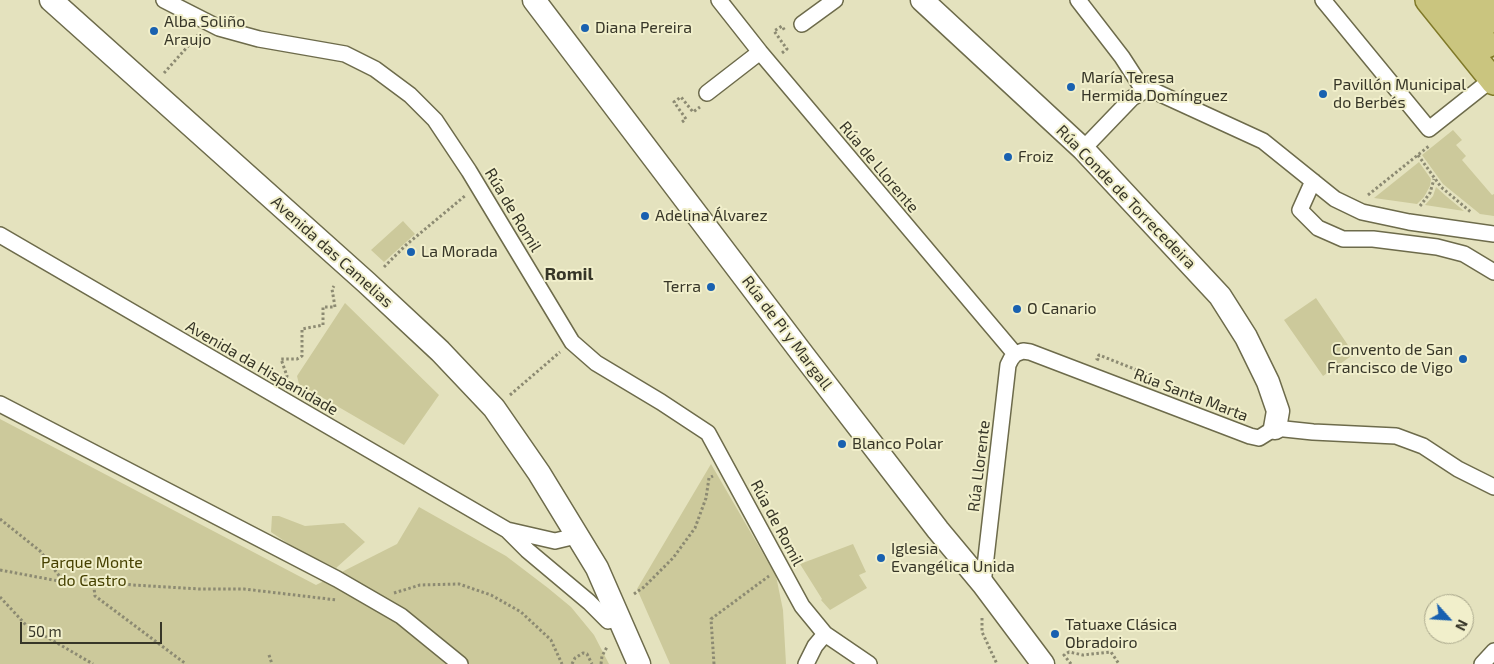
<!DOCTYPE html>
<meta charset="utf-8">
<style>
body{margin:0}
#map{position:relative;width:1494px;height:664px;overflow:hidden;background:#e4e2be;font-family:"Exo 2",sans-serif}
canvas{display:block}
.north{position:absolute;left:1424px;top:594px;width:50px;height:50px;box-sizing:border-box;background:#f1efcb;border:1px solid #a7a58a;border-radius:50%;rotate:116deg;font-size:14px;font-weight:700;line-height:20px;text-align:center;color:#373628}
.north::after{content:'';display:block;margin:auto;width:18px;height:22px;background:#1961b0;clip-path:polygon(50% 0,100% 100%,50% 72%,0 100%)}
.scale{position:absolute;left:20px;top:622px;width:142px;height:22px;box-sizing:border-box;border:2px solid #373628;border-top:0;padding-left:6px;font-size:15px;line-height:18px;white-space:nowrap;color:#373628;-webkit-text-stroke:4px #f1efcb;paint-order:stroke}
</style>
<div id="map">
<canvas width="1494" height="664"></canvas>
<div class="north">N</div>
<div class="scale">50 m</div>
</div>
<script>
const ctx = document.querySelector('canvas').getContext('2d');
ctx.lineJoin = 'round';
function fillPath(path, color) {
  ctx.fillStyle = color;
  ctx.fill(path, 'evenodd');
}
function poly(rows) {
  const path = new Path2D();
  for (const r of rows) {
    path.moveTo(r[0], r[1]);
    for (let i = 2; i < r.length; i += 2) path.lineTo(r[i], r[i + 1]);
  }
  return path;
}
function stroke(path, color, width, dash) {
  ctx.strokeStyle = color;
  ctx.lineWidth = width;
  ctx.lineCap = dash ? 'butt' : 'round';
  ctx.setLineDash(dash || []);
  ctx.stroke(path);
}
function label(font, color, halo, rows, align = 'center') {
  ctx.font = font + ' "Exo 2",sans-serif';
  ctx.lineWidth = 4;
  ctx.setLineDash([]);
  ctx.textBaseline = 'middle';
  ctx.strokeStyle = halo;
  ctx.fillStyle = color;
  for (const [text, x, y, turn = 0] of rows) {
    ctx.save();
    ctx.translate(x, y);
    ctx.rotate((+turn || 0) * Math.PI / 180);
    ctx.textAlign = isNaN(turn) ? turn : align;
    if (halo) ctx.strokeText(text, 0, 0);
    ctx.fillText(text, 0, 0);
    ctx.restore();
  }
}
fillPath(poly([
 [1453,130,1462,140,1456,145,1466,156,1462,160,1492,195,1494,194,1494,216,1480,214,1443,184,1422,155],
 [1419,162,1431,179,1430,186,1424,197,1417,204,1374,198],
 [1436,187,1446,196,1464,211,1425,205,1433,196],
 [403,221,415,234,384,262,371,250],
 [1316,298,1354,354,1323,376,1284,320],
 [345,303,439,395,404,445,299,384,297,376],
 [0,419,316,585,397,544,419,507,506,556,548,588,571,607,594,635,609,664,0,664],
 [711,464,776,576,783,610,786,664,670,664,637,589],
 [272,516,279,516,305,526,344,523,365,542,336,568,296,549,271,532],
 [853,544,866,572,859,575,867,588,830,610,821,600,822,599,800,564]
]), '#ccc99b');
const street = poly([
 [164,0,219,28,259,39,345,54,375,69,410,95,435,120,469,171,572,342,596,363,661,402,708,433,802,606,825,634,869,664],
 [719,0,760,52,1015,354],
 [1078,0,1122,57,1144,91],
 [1323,0,1429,129,1492,79],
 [802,24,835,0],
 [707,93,760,52],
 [1083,149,1132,98,1144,91,1154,91,1263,141,1335,199,1362,212,1409,222,1494,234],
 [1313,181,1300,210,1318,228,1343,239,1373,239,1437,247,1464,254,1494,272],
 [0,235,507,530,555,541,576,536],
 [0,404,337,579,401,616,460,664],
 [508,531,527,550,589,602,608,621],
 [983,584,1008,365,1011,359,1015,354,1023,351,1030,352,1250,436,1259,438,1275,428,1313,432,1396,436,1423,446,1458,469,1494,487],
 [806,664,815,646,825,634],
 [1482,664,1494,651]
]);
const secondary = poly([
 [51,0,367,283,440,351,494,408,539,473,597,568,639,664],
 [534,0,804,356,938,530,983,584,1043,664],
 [922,0,1083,149,1220,296,1246,337,1268,382,1278,411,1275,428]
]);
const primary = poly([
 [1428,0,1494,82],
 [1451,0,1487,45],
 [1478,0,1494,20]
]);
stroke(street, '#6d6b4b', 18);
stroke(secondary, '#6d6b4b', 25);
stroke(primary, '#807a29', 28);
stroke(poly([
 [782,53,787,49,774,31,782,26,785,31],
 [164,73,198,35],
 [682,122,686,119,674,102,681,97,693,112,700,107],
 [1418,155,1441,187,1472,213],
 [1368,195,1429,146],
 [1420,206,1430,193,1434,179],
 [384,267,406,245,466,195],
 [1099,360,1097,359,1099,355,1147,374],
 [284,382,287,376,281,359,297,359,302,356,302,329,323,325,323,307,335,307,332,289,334,286],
 [510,395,560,352],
 [0,519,40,551,64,582],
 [0,570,64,582,87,579,133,585,200,589,244,589,337,600],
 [93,580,95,596,186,664],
 [394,593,420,585,459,584,491,595,521,612,551,640,562,664],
 [634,594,644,587,673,558,695,528,706,498,709,478,713,476],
 [0,597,26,625,93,664],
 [982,618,982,632,997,664],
 [269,655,272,664],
 [572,664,575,658,583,653,587,654,592,664],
 [601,664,602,656,607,647],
 [714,664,711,619,769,576],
 [1071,664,1064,655,1069,652,1083,655,1111,652,1119,664]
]), '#8c8a72', 3, [2.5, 2.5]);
stroke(street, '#fff', 15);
stroke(secondary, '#fff', 22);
stroke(primary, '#cac57f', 25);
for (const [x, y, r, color] of [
 [585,28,5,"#1961b0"],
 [154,31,5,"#1961b0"],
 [1071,87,5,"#1961b0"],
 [1323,94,5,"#1961b0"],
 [1008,157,5,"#1961b0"],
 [645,216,5,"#1961b0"],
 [411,252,5,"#1961b0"],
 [711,287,5,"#1961b0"],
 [1017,309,5,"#1961b0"],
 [1463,359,5,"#1961b0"],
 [842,444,5,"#1961b0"],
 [881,558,5,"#1961b0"],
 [1055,634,5,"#1961b0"]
]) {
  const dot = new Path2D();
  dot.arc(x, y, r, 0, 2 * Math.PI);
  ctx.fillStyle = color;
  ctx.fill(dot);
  stroke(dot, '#f1efcb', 2);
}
label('16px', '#373628', '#f1efcb', [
 ["Alba Soliño",164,22],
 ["Araujo",164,40],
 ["Diana Pereira",595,28],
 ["María Teresa",1081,78],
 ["Hermida Domínguez",1081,96],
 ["Pavillón Municipal",1333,85],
 ["do Berbés",1333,103],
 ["Froiz",1018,157],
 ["Adelina Álvarez",655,216],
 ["La Morada",421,252],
 ["Terra",701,287,"right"],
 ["O Canario",1027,309],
 ["Convento de San",1453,350,"right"],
 ["Francisco de Vigo",1453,368,"right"],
 ["Blanco Polar",852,444],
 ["Iglesia",891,549],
 ["Evangélica Unida",891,567],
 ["Tatuaxe Clásica",1065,625],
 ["Obradoiro",1065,643]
], 'left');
label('16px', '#373628', '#f1efcb', [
 ["Rúa de Llorente",879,167,50],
 ["Rúa Conde de Torrecedeira",1126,197,46],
 ["Rúa de Romil",513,210,59],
 ["Avenida das Camelias",332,252,42],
 ["Rúa de Pi y Margall",787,333,53],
 ["Avenida da Hispanidade",262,368,30],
 ["Rúa Santa Marta",1191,395,21],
 ["Rúa Llorente",979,466,-83],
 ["Rúa de Romil",777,523,62]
]);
label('16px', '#464101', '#f1efcb', [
 ["Parque Monte",92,563],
 ["do Castro",92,581]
]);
label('bold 18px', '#373628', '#f1efcb', [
 ["Romil",569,274]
]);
</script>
